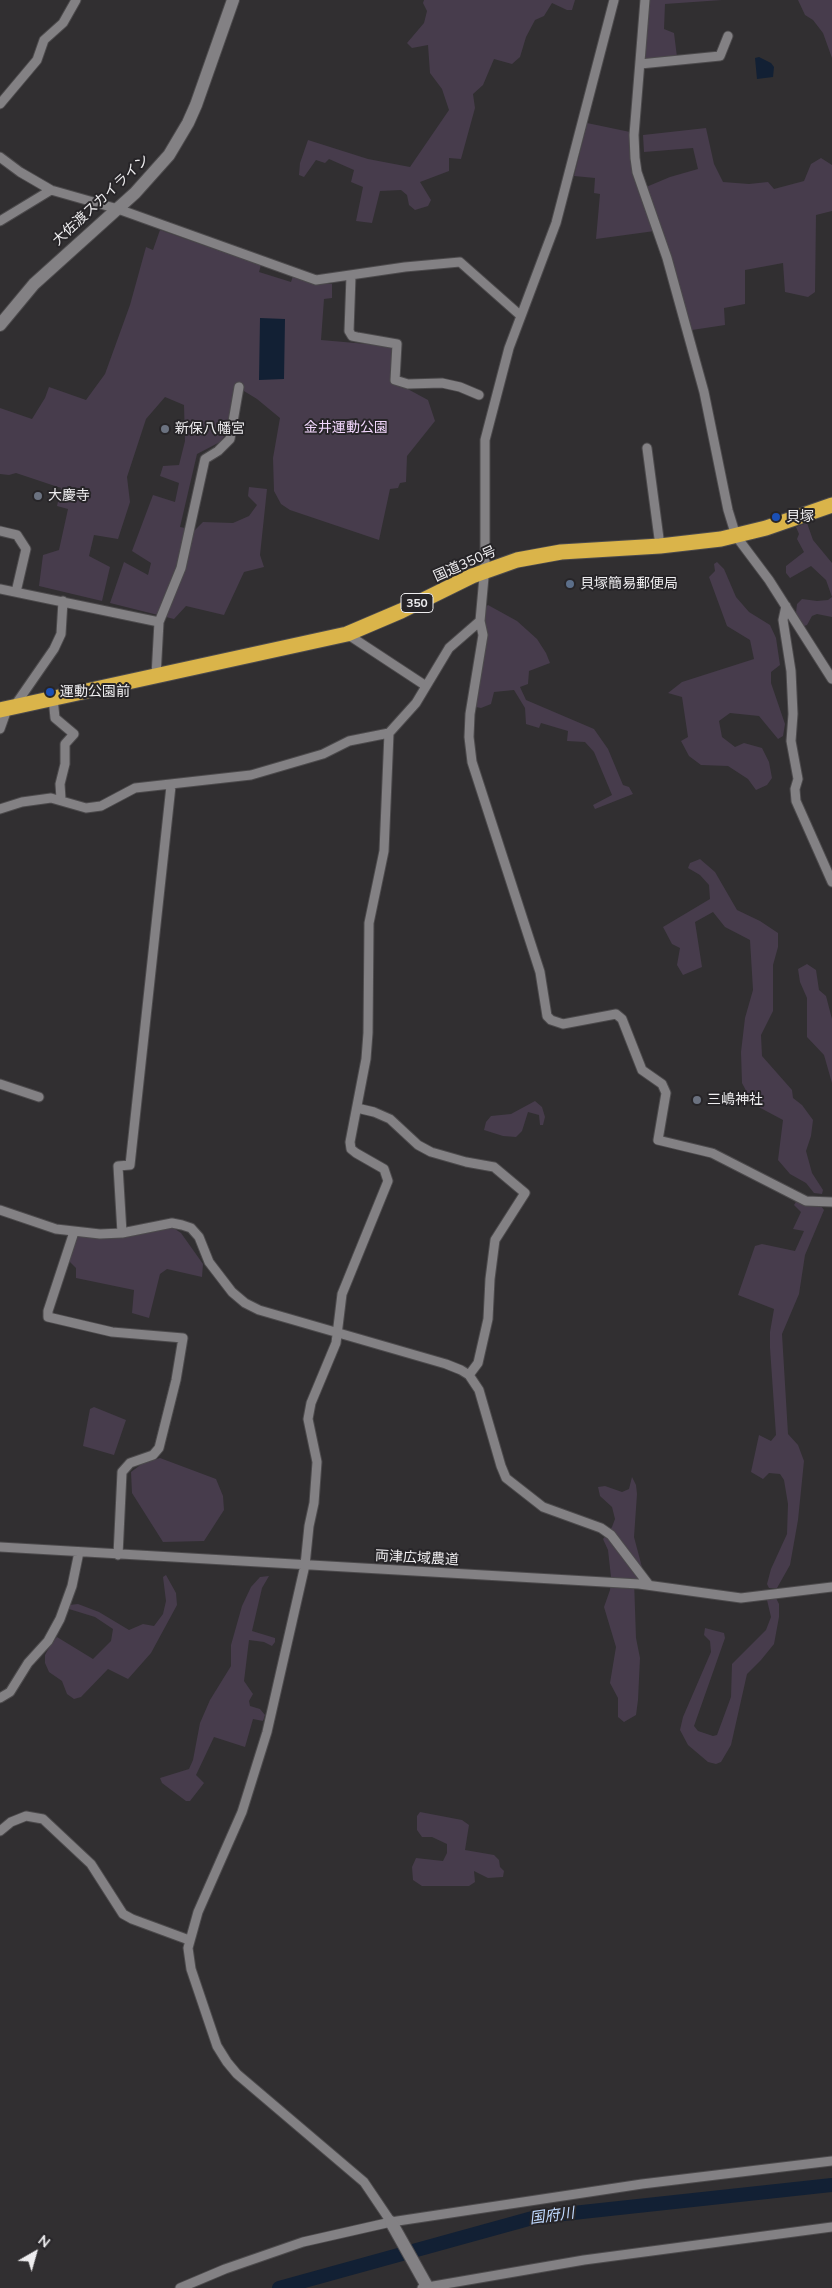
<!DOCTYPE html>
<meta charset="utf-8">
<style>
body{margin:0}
#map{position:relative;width:832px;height:2288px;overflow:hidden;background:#312f31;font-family:Mulish,sans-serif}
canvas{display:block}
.north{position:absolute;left:10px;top:2228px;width:50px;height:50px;-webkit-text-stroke:4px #272528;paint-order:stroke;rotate:38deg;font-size:14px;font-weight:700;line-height:20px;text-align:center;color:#eeedef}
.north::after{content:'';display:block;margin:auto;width:18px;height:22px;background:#eeedef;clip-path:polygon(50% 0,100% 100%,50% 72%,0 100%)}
</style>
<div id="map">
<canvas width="832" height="2288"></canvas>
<div class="north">N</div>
</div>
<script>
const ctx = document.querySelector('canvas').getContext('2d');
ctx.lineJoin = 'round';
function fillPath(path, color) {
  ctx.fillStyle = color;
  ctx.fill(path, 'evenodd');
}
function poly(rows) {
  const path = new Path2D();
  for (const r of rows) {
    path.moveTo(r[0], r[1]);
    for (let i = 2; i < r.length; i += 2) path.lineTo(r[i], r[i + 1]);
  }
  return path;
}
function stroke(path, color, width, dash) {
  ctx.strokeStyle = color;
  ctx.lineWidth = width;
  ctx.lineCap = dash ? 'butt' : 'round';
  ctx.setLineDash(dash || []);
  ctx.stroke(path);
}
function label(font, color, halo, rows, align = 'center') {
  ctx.font = font + ' Mulish,"Noto Sans JP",sans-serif';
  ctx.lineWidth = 4;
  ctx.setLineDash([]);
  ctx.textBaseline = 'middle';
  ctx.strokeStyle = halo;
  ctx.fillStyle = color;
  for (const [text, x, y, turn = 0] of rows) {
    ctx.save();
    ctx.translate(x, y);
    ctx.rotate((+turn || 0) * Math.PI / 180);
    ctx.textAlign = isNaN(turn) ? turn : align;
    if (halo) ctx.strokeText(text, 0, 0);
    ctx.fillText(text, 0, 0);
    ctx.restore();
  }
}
fillPath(poly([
 [424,0,575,0,572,10,567,10,552,3,544,16,535,20,526,37,520,57,512,64,494,59,483,85,473,94,475,108,461,159,449,158,449,171,420,182,431,200,428,206,415,210,409,205,407,195,401,190,380,191,372,223,356,221,363,187,351,182,354,170,329,159,325,163,316,160,304,177,299,175,300,163,308,140,368,159,410,167,449,110,442,89,430,73,428,45,412,48,407,43,424,23,427,11,423,3],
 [648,0,722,0,665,4,664,29,674,33,677,57,645,60],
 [798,0,832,0,832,58,823,33,813,20,805,15],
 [587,123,630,132,633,170,639,190,670,177,698,169,693,148,644,152,643,135,706,128,714,164,723,182,749,184,768,182,774,189,804,181,811,164,821,158,832,165,832,211,816,215,815,292,808,297,785,292,783,263,745,270,745,304,724,308,725,325,692,330,662,230,596,239,600,194,594,193,595,178,574,176],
 [160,230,261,265,259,272,291,282,293,276,316,284,332,284,332,298,324,299,321,340,390,346,394,349,391,380,428,400,435,421,407,456,406,482,400,483,398,488,390,489,379,540,290,510,281,504,274,491,273,458,280,418,257,399,239,388,227,432,220,442,197,454,180,527,195,530,203,522,233,523,249,516,257,505,248,496,249,487,267,489,260,555,264,567,244,572,224,615,186,606,174,619,110,603,124,562,148,575,151,563,132,551,153,495,175,502,179,483,160,476,163,466,179,465,185,441,184,405,165,397,146,419,127,477,130,502,118,539,94,535,89,556,110,567,102,601,39,586,43,555,59,550,68,509,57,506,61,488,16,473,9,475,0,474,0,408,32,419,45,398,49,387,86,400,105,374,130,305,146,247,153,250],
 [807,523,813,540,832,563,832,617,817,614,812,616,807,625,804,626,796,613,797,604,802,599,817,601,828,600,832,597,826,580,811,566,790,578,786,573,786,566,804,552,797,539,799,534,796,527],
 [717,562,724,569,736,597,749,612,770,625,776,638,780,665,771,672,771,683,785,724,783,736,778,739,759,716,730,713,719,721,722,737,735,747,744,743,762,748,769,762,772,778,767,785,756,790,748,779,728,766,701,765,689,756,681,741,688,737,682,697,668,693,682,682,754,659,750,640,727,626,709,577,715,571,714,564],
 [488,605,517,621,537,639,546,653,550,663,529,671,528,684,520,687,526,700,594,729,608,749,623,785,629,787,633,794,595,809,593,805,612,795,594,752,585,742,567,741,568,731,541,723,539,728,526,724,525,708,514,690,494,692,491,704,481,708,476,707,487,633,484,621,484,608],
 [700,859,715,872,737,910,760,921,778,933,778,947,773,965,773,1011,761,1035,762,1056,792,1090,793,1098,802,1105,813,1120,811,1136,806,1151,812,1173,823,1190,822,1194,814,1193,806,1183,790,1174,778,1160,783,1120,753,1104,742,1083,741,1052,745,1018,753,990,750,940,725,927,713,912,695,922,702,967,683,975,677,965,680,948,672,944,663,927,710,899,709,885,700,875,688,868,690,863],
 [807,964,816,970,819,990,826,996,832,1019,832,1083,824,1055,807,1037,807,998,800,982,798,969],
 [535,1101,542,1107,545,1117,543,1125,540,1125,539,1115,528,1112,522,1131,516,1137,503,1136,484,1130,486,1122,491,1116,511,1114],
 [797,1200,821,1206,824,1210,805,1255,799,1294,782,1334,788,1434,798,1445,804,1461,798,1520,790,1565,777,1588,769,1588,767,1584,771,1569,787,1534,788,1504,784,1480,780,1474,769,1473,763,1479,751,1472,759,1435,771,1441,776,1435,770,1348,770,1332,774,1309,738,1295,755,1246,762,1244,795,1251,804,1231,793,1229,801,1212,794,1205],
 [172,1227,181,1233,203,1264,202,1277,167,1269,160,1274,149,1318,132,1313,134,1290,76,1278,76,1268,69,1261,78,1236,100,1238],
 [94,1407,126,1420,114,1455,83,1446,90,1409],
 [160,1458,216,1479,223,1496,224,1510,204,1541,163,1542,132,1493,131,1472,143,1463],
 [632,1477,636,1485,637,1494,634,1537,643,1571,641,1581,634,1580,636,1638,640,1658,638,1700,636,1715,624,1722,618,1717,618,1698,610,1683,616,1647,604,1607,610,1590,611,1577,608,1550,603,1539,612,1527,615,1519,612,1507,600,1496,598,1487,605,1486,622,1492,629,1489],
 [166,1575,176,1593,177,1605,151,1653,128,1679,108,1669,81,1697,74,1699,67,1694,62,1681,49,1672,45,1663,45,1655,51,1644,57,1637,93,1659,111,1641,113,1629,95,1617,69,1609,69,1605,78,1604,99,1612,129,1630,143,1624,154,1626,163,1614,166,1601,163,1577],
 [269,1576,262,1588,252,1631,275,1638,275,1642,272,1646,264,1642,249,1640,244,1681,253,1694,249,1701,250,1706,260,1709,265,1715,263,1721,253,1719,245,1747,214,1737,196,1775,204,1783,190,1801,186,1801,162,1783,160,1778,189,1769,193,1760,200,1723,210,1700,231,1666,231,1645,242,1606,251,1587,260,1577],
 [772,1598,776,1598,779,1604,779,1617,774,1644,761,1660,747,1674,731,1745,721,1762,716,1764,708,1762,688,1745,680,1730,683,1717,711,1652,710,1641,704,1635,705,1628,724,1633,725,1638,694,1726,698,1731,713,1736,717,1735,731,1697,732,1664,766,1630,771,1617,767,1600],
 [420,1812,462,1820,469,1825,465,1850,494,1855,499,1860,500,1867,504,1871,503,1877,488,1878,474,1871,475,1882,469,1886,422,1886,413,1880,412,1867,416,1858,443,1861,447,1853,447,1844,432,1837,422,1837,417,1830,417,1816]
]), '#473c4c');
fillPath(poly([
 [759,57,771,63,774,67,773,77,757,79,755,58],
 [260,318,285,319,284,379,259,380]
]), '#122034');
stroke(poly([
 [279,2288,536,2217,832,2185]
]), '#122034', 14);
const street = poly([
 [614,0,556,223,509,348,485,440,485,566,480,621,483,635,470,714,469,737,472,762,540,972,547,1016,551,1020,563,1024,616,1014,622,1019,642,1070,662,1084,666,1093,658,1140,712,1153,806,1201,832,1202],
 [645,0,634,135,635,158,637,172,667,258,704,392,728,510,736,536,769,580,832,679],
 [640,64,720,56,728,36],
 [0,104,37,60,44,40,63,23,76,0],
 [0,157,20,172,51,190,118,209,316,280,405,267,460,262,521,316],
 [0,221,51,190],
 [351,276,349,331,352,336,357,337,397,344,395,380,408,384,442,383,460,387,479,395],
 [647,448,660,546],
 [0,531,17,535,26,549,16,592],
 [0,589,159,622],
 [786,606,783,620,791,671,793,714,791,741,798,779,795,789,796,801,832,882],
 [347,634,426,686],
 [156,676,159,622,181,568,205,459,218,451,230,439,239,387],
 [53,698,55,718,74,734,65,744,65,764,60,784,61,799],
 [18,706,18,701,54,649,61,634,63,601],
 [0,729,5,715,4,709],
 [389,733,384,851,369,923,368,1033,366,1059,350,1142,351,1149,356,1153,384,1169,388,1181,342,1294,336,1343,311,1403,308,1419,317,1462,314,1503,309,1526,305,1565,267,1732,242,1812,198,1912,188,1948,191,1969,217,2046,227,2062,237,2074,364,2182,391,2222],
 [0,809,22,802,51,798,86,808,101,806,135,788,251,775,323,754,349,741,389,733,416,703,449,648,480,621],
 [0,1084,39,1097],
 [357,1108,374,1112,390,1119,418,1145,431,1152,466,1162,494,1167,525,1193,495,1240,490,1279,488,1319,478,1363,469,1375],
 [0,1210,56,1229,100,1234,122,1233,172,1223,182,1225,191,1228,199,1237,209,1262,232,1292,245,1303,259,1310,446,1364,461,1370,469,1375,479,1390,501,1466,506,1478,543,1507,601,1528,611,1535,649,1585],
 [74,1232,48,1311,48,1317,112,1332,183,1338,176,1380,159,1448,153,1455,130,1463,122,1472,118,1555],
 [122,1233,118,1166,130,1165,171,786],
 [0,1547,639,1584,741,1598,832,1587],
 [0,1698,10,1692,28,1663,48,1641,60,1619,72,1586,79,1552],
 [0,1831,11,1822,26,1816,43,1819,91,1864,123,1914,132,1919,189,1940],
 [180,2288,225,2269,303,2242,391,2222,642,2184,832,2161],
 [422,2288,584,2260,832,2227]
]);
const secondary = poly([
 [0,325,34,284,135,193,169,155,188,123,196,105,233,0],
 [391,2222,428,2288]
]);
const highway = poly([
 [0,710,347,634,401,611,472,576,517,560,561,552,660,546,721,539,766,528,832,505]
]);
stroke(street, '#4c4a4c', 11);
stroke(secondary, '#4c4a4c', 14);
stroke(highway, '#4c4a4c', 17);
stroke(street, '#838184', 9);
stroke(secondary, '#838184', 12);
stroke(highway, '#dab44a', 15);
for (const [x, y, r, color] of [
 [165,429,5,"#6b7280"],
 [38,496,5,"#6b7280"],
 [776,517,5,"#1a4fb4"],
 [570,584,5,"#5c6f8a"],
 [50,692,5,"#1a4fb4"],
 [697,1100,5,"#6b7280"]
]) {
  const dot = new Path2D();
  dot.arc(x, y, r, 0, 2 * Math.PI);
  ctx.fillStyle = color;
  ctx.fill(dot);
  stroke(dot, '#272528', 2);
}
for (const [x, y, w] of [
 [417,603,32]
]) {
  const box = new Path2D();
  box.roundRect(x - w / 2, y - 9.5, w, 19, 4);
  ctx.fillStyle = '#272528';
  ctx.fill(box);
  stroke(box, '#eeedef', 1);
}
label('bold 12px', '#eeedef', null, [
 ["350",417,603]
]);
label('14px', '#eeedef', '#272528', [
 ["大佐渡スカイライン",101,200,-43],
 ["国道350号",465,564,-24],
 ["両津広域農道",417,1558,3]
]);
label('14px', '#f2d7fd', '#272528', [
 ["金井運動公園",346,428]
]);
label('14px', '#eeedef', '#272528', [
 ["新保八幡宮",175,429],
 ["大慶寺",48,496],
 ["貝塚",786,517],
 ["貝塚簡易郵便局",580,584],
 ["運動公園前",60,692],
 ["三嶋神社",707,1100]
], 'left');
label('italic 15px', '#bfd9fe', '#272528', [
 ["国府川",552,2216,-8]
]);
</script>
